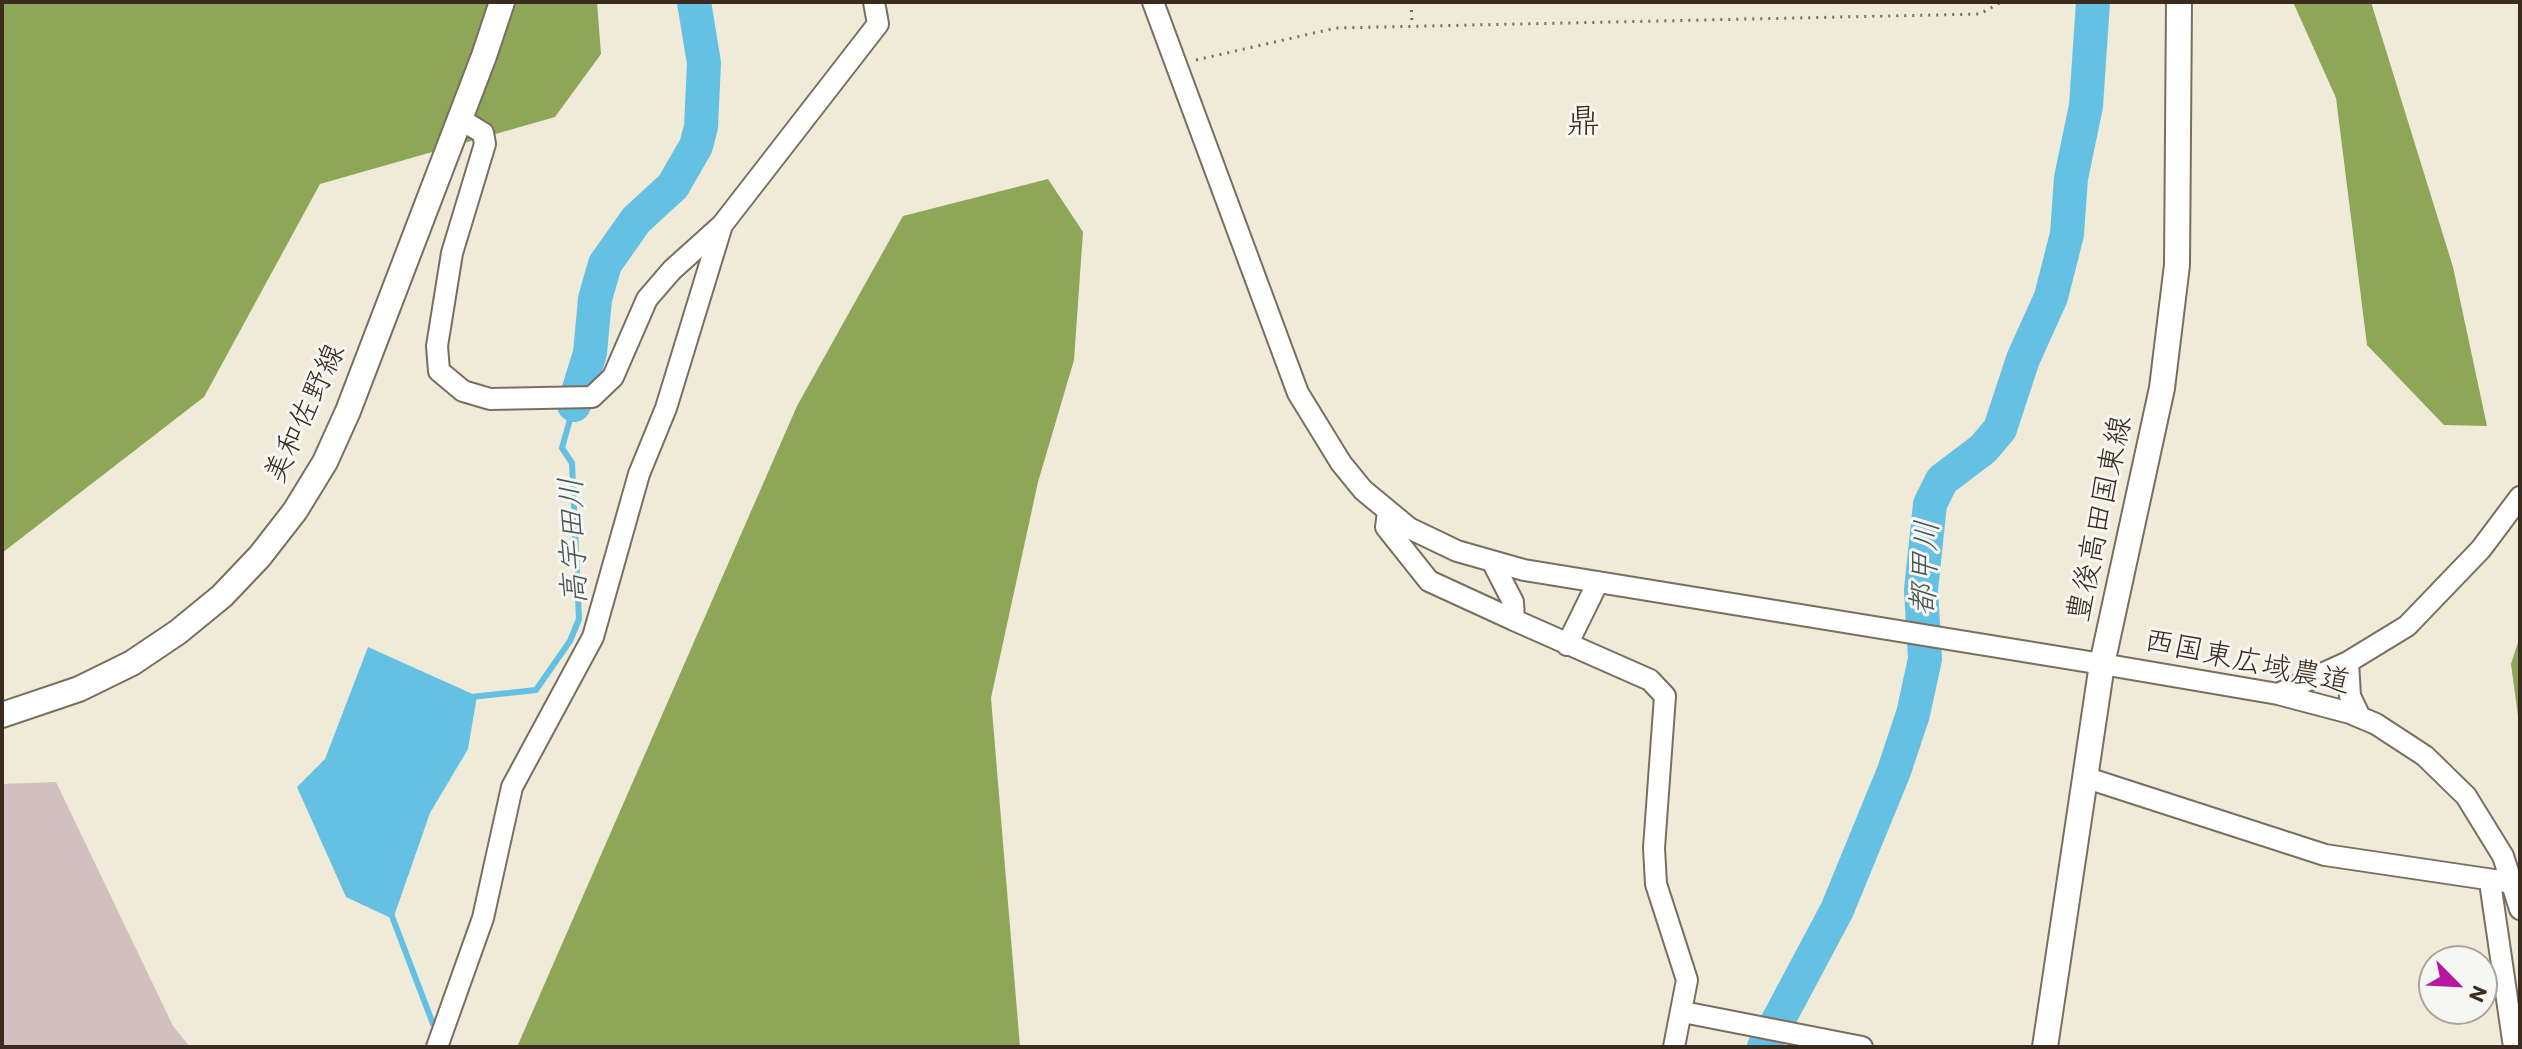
<!DOCTYPE html>
<meta charset="utf-8">
<style>
body{margin:0}
#map{position:relative;width:2522px;height:1049px;overflow:hidden;background:#efebd8;font-family:Itim,sans-serif}
canvas{display:block}
.frame{position:absolute;inset:0;border:4px solid #3b2a1e;pointer-events:none}
.north{position:absolute;left:2418px;top:945px;width:80px;height:80px;box-sizing:border-box;background:#f6f6f2;border:2px solid #aba49d;border-radius:50%;rotate:114deg;font-size:22px;font-weight:700;line-height:32px;text-align:center;color:#3b2a1e}
.north::after{content:'';display:block;margin:auto;width:28px;height:36px;background:#b5179e;clip-path:polygon(50% 0,100% 100%,50% 72%,0 100%)}
</style>
<div id="map">
<canvas width="2522" height="1049"></canvas>
<div class="frame"></div>
<div class="north">N</div>
</div>
<script>
const ctx = document.querySelector('canvas').getContext('2d');
ctx.lineJoin = 'round';
function fillPath(path, color) {
  ctx.fillStyle = color;
  ctx.fill(path, 'evenodd');
}
function poly(rows) {
  const path = new Path2D();
  for (const r of rows) {
    path.moveTo(r[0], r[1]);
    for (let i = 2; i < r.length; i += 2) path.lineTo(r[i], r[i + 1]);
  }
  return path;
}
function stroke(path, color, width, dash) {
  ctx.strokeStyle = color;
  ctx.lineWidth = width;
  ctx.lineCap = dash ? 'butt' : 'round';
  ctx.setLineDash(dash || []);
  ctx.stroke(path);
}
function label(font, color, halo, rows, align = 'center') {
  ctx.font = font + ' Itim,"Klee One",sans-serif';
  ctx.lineWidth = 6;
  ctx.setLineDash([]);
  ctx.textBaseline = 'middle';
  ctx.strokeStyle = halo;
  ctx.fillStyle = color;
  for (const [text, x, y, turn = 0] of rows) {
    ctx.save();
    ctx.translate(x, y);
    ctx.rotate((+turn || 0) * Math.PI / 180);
    ctx.textAlign = isNaN(turn) ? turn : align;
    if (halo) ctx.strokeText(text, 0, 0);
    ctx.fillText(text, 0, 0);
    ctx.restore();
  }
}
fillPath(poly([
 [56,782,173,1026,190,1047,2,1047,2,784]
]), '#d2bfbf');
fillPath(poly([
 [2,2,597,2,601,54,555,117,320,184,204,397,2,553],
 [2293,2,2371,2,2453,267,2487,426,2444,425,2367,345,2336,98],
 [1048,179,1083,232,1074,360,1038,482,991,698,1020,1047,517,1047,797,406,903,216],
 [2520,636,2520,731,2511,664]
]), '#8ea657');
fillPath(poly([
 [368,647,477,696,468,749,430,813,393,919,346,897,297,787,325,759]
]), '#65c1e3');
stroke(poly([
 [471,697,536,690,570,641,579,619,572,463,562,448,574,405],
 [390,911,433,1024]
]), '#65c1e3', 6);
stroke(poly([
 [574,405,590,353,595,299,605,264,636,220,673,186,696,146,701,127,704,63,694,2],
 [1764,1047,1837,910,1894,771,1913,714,1925,659,1921,590,1930,504,1942,480,1983,449,2000,429,2023,359,2051,297,2067,234,2071,178,2086,106,2093,2]
]), '#65c1e3', 34);
const minor = poly([
 [1153,2,1298,393,1341,463,1363,490,1409,528,1457,551,1524,570,2102,664,2278,694,2350,713,2376,724,2425,756,2466,796,2503,856,2520,909],
 [460,119,483,133,485,144,452,253,437,346,439,371,463,391,490,399,592,397,613,377,647,299,672,270,722,225,878,24,874,2],
 [1388,512,1386,527,1429,581,1514,620],
 [1493,563,1513,602,1514,620,1650,680,1665,696,1654,848,1656,884,1687,980,1674,1047],
 [1567,645,1598,582],
 [2348,662,2350,696,2360,717],
 [2278,694,2348,662,2407,626,2481,549,2520,497],
 [2084,777,2325,855,2514,883],
 [2490,882,2514,1047],
 [1683,1012,1862,1047],
 [437,1047,483,918,512,787,593,637,639,474,666,408,722,225]
]);
const major = poly([
 [2,715,79,689,132,663,178,632,222,596,260,556,295,511,325,462,348,411,484,56,502,2],
 [2045,1047,2102,664,2162,388,2177,265,2179,2]
]);
stroke(minor, '#7a6e5f', 24);
stroke(major, '#7a6e5f', 28);
stroke(poly([
 [1411,2,1412,22],
 [1196,60,1336,28,1980,14,2001,2]
]), '#7a6e5f', 3, [2, 6]);
stroke(minor, '#fff', 20);
stroke(major, '#fff', 24);
label('30px', '#3b2a1e', '#f6f6f2', [
 ["美和佐野線",306,414,-65],
 ["豊後高田国東線",2101,519,-78],
 ["西国東広域農道",2247,663,12]
]);
label('italic 32px', '#485759', '#f6f6f2', [
 ["高宇田川",575,541,-92],
 ["都甲川",1927,568,-87]
]);
label('34px', '#3b2a1e', '#f6f6f2', [
 ["鼎",1583,123]
]);
</script>
